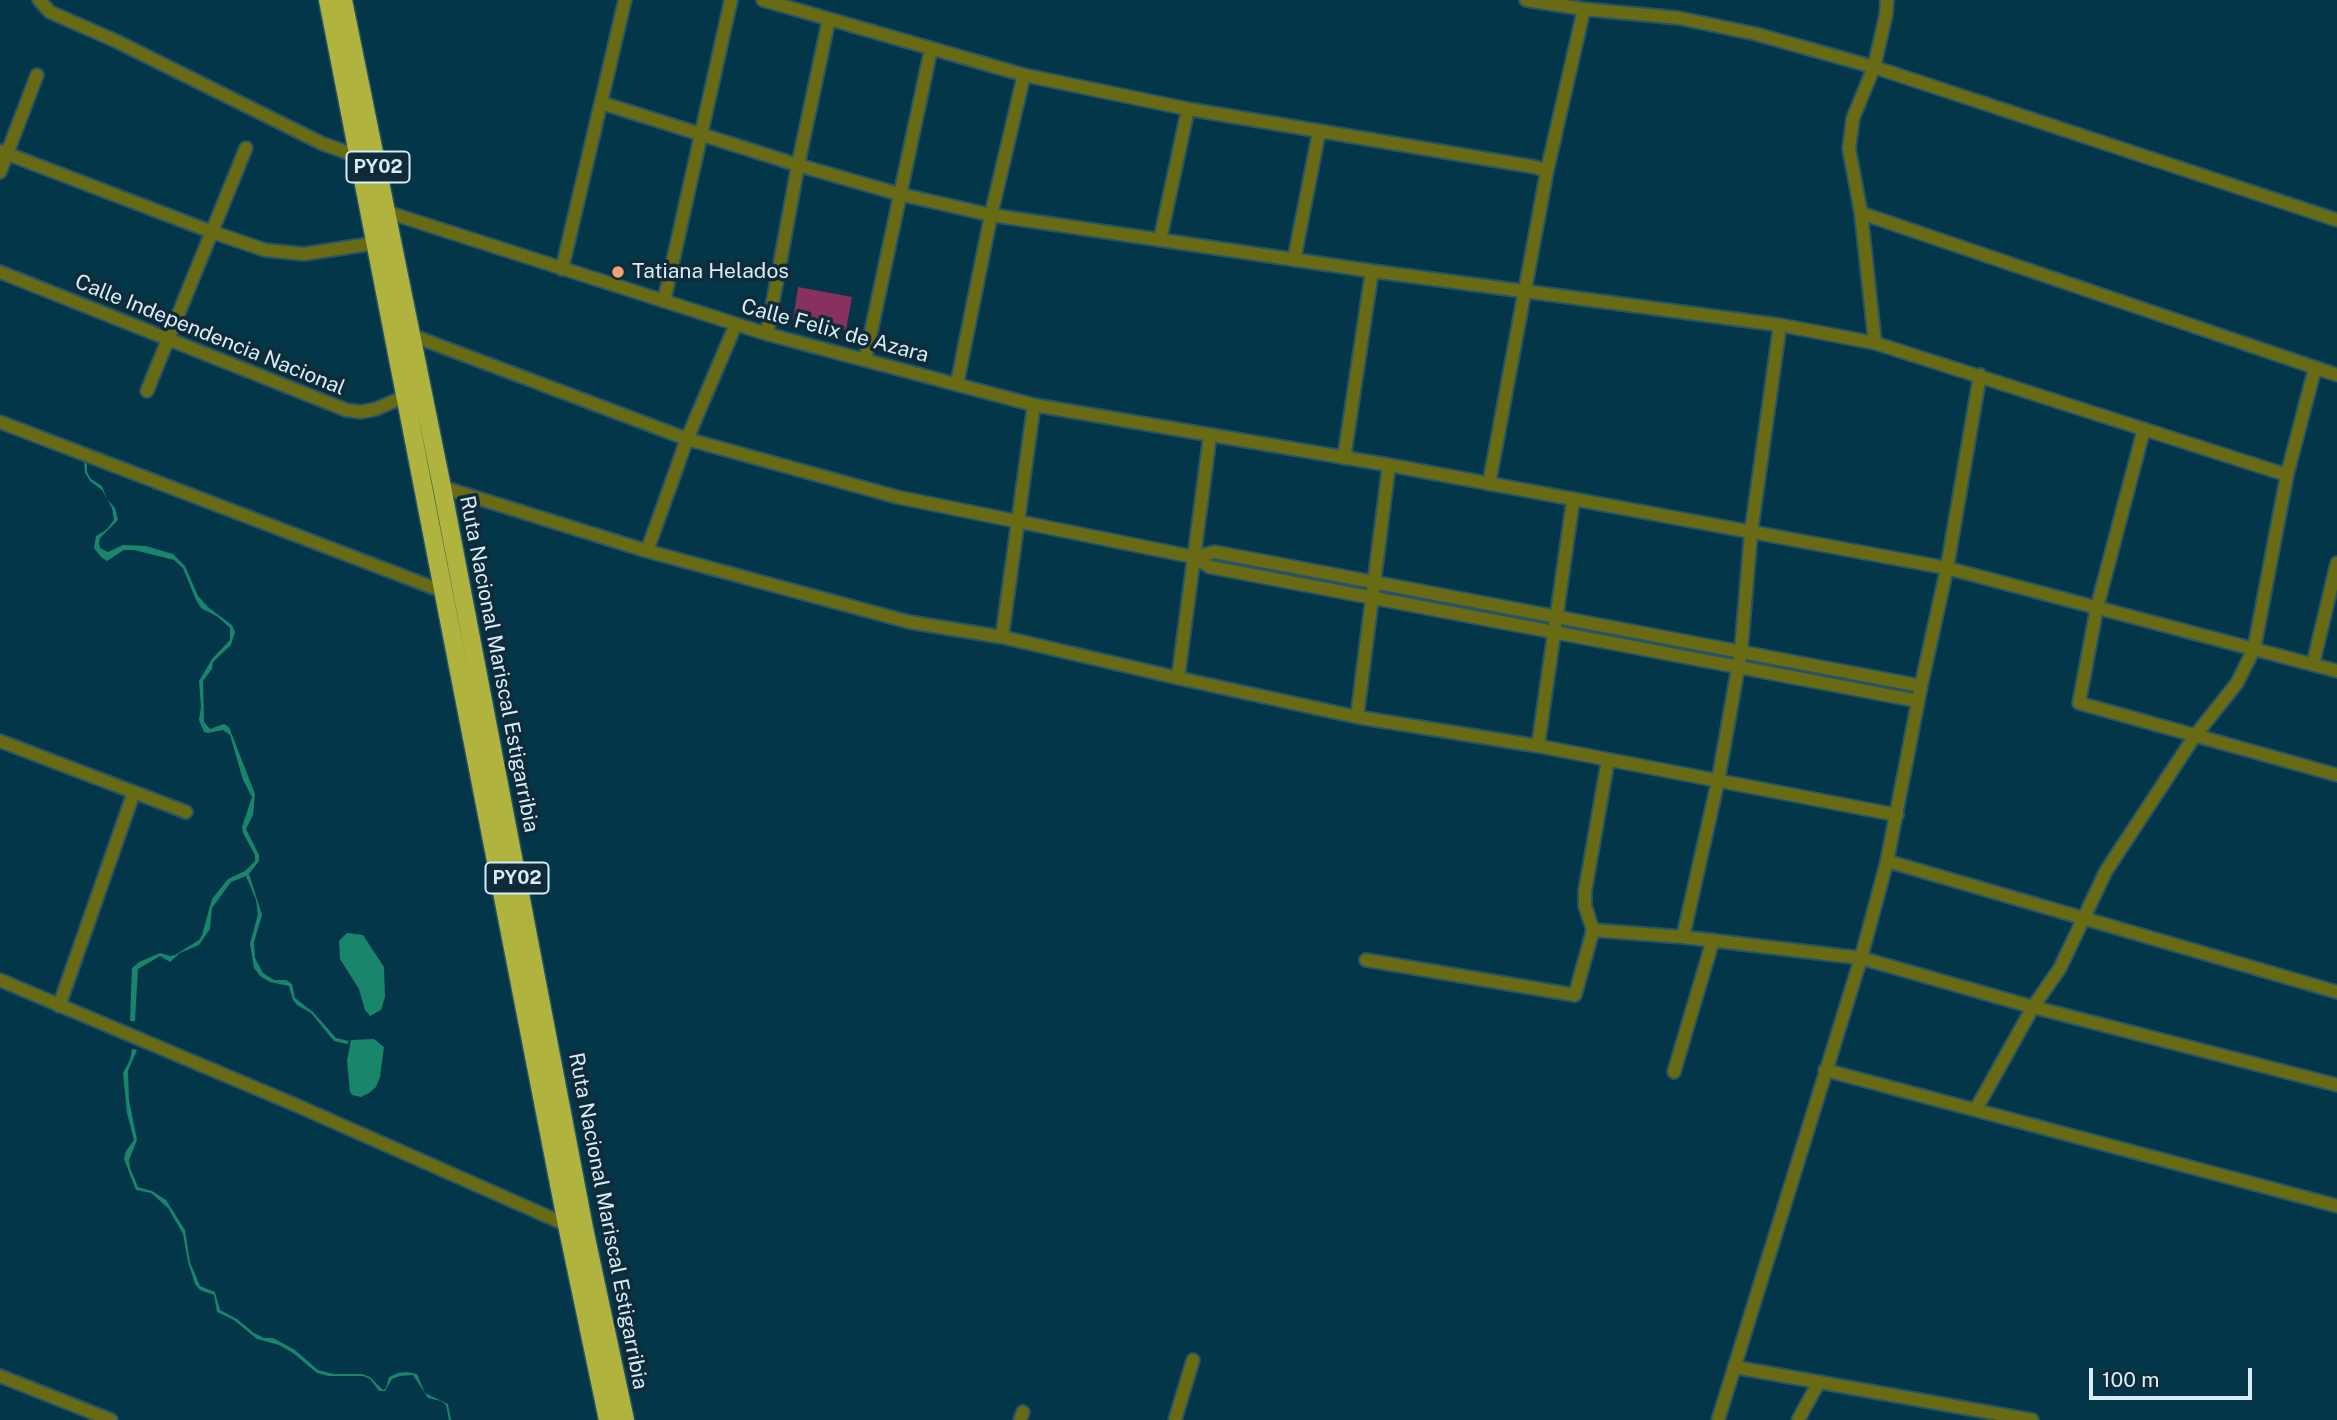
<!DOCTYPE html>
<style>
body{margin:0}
#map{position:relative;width:2337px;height:1420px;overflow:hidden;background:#04364a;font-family:"Public Sans",sans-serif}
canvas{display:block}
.scale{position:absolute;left:2089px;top:1368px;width:163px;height:32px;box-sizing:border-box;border:4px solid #d6edfa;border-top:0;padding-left:9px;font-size:21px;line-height:24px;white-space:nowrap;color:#d6edfa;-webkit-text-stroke:5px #102b37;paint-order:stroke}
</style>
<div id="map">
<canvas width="2337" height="1420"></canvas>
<div class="scale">100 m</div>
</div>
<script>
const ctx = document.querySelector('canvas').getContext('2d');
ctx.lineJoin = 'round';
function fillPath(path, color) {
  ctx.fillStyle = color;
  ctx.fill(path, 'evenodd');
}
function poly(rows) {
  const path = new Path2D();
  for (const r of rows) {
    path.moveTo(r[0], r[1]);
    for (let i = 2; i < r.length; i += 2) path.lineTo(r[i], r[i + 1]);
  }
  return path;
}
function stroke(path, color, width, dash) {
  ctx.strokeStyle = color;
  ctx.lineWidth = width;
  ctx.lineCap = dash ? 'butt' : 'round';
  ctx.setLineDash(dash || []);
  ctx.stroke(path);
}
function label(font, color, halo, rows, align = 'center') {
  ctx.font = font + ' "Public Sans",sans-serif';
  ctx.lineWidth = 7;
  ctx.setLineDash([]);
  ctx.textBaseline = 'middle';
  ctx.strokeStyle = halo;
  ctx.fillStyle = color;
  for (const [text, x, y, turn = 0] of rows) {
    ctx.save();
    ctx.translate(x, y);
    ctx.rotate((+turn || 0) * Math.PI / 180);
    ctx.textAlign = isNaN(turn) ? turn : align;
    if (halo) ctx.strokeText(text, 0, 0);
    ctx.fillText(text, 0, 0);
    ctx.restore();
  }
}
fillPath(poly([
 [798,287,852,297,846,330,793,320]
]), '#88315f');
fillPath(poly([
 [84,462,87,464,87,472,91,479,102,486,107,499,115,508,118,520,100,538,99,543,100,548,108,552,123,545,146,546,173,554,185,566,198,596,208,607,232,625,235,632,231,645,213,662,212,669,203,681,204,722,210,729,224,724,229,727,255,794,253,815,246,829,259,855,259,861,249,874,262,915,254,942,255,958,263,973,274,980,286,980,292,984,295,998,313,1012,336,1038,349,1041,347,1044,334,1041,311,1013,297,1005,293,1000,289,986,270,982,260,976,254,968,250,944,258,914,256,900,246,876,231,882,212,908,210,929,199,945,180,953,170,962,160,956,138,969,135,1021,130,1021,132,968,139,962,160,953,170,956,175,955,199,940,202,935,212,899,228,879,245,871,255,861,255,855,243,833,242,827,252,797,243,780,230,735,223,730,208,733,204,732,199,720,201,707,199,681,212,659,230,640,230,628,218,617,201,608,196,600,183,568,174,560,134,550,124,550,107,561,101,557,94,548,96,536,106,530,114,520,112,508,102,490,90,481,85,473],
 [347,933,363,935,384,967,385,997,381,1010,370,1016,365,1010,359,989,340,959,339,941],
 [374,1039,384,1047,380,1077,376,1087,369,1093,361,1097,352,1095,350,1092,347,1061,351,1040],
 [132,1049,137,1050,128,1071,129,1100,137,1140,129,1160,130,1168,138,1187,152,1191,166,1200,185,1230,190,1262,200,1286,215,1292,220,1310,237,1319,254,1333,264,1338,273,1338,295,1350,318,1370,334,1374,362,1374,370,1377,383,1390,386,1388,389,1377,398,1373,407,1372,417,1374,425,1393,448,1404,451,1420,449,1420,446,1405,441,1401,428,1398,413,1375,400,1376,392,1379,385,1391,379,1391,370,1379,363,1376,328,1376,317,1373,293,1353,279,1345,257,1339,234,1320,217,1312,214,1295,200,1290,195,1284,188,1262,183,1234,168,1208,151,1193,136,1190,124,1159,126,1151,134,1140,127,1113,123,1073,130,1060]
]), '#19856a');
const minor = poly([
 [39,0,50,12,116,41,321,143,359,157],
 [763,0,1024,75,1188,109,1535,167,1547,171],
 [1526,0,1584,9,1679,18,1756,34,1874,67,2337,220],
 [602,103,798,165,899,194,991,215,1372,271,1780,325,1875,343,2287,475],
 [0,151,212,232,265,250,304,254,376,243],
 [0,172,37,75],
 [387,212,767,334,1034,405,1389,465,1947,568,2337,671],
 [1861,213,2337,375],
 [1160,240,1188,109],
 [1294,260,1319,132],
 [562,269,625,0],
 [0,272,346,410,361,412,376,409,406,396],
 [664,301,731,0],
 [767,334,798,165,829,19],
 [411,335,687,439,897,497,1194,557],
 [1875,343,1861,213,1849,149,1853,118,1874,67,1886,15,1887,0],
 [865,360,931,49],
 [957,384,991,215,1024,75],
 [147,391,246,148],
 [0,422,442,591],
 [2144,429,2097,607,2079,703,2337,775],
 [1344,458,1372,271],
 [1489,484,1547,171,1584,9],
 [442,487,647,551,909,622,1002,637,1178,678,1357,717,1538,746,1897,815],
 [647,551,687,439,736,324],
 [1002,637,1034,405],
 [2313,664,2337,563],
 [1178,678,1210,436],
 [1918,701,1210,567,1194,557,1215,552,1921,686],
 [1357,717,1389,465],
 [0,741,186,812],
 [1538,746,1573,501],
 [1887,861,2337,992],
 [1593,930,1683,937,1861,958,2033,1007,2337,1085],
 [1683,937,1718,781,1741,651,1751,533,1780,325],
 [1366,960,1575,995,1593,930,1585,906,1585,891,1608,760],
 [0,980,298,1106,567,1225],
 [59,1006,134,792],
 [1825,1070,2337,1206],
 [1674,1072,1713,940],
 [1976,1109,2033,1007,2060,968,2106,871,2194,737,2237,683,2254,649,2287,475,2315,368],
 [1734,1367,2032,1420],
 [0,1376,111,1420],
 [1020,1420,1023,1412],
 [1175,1420,1193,1360],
 [1718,1420,1861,958,1887,861,1921,686,1947,568,1980,375],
 [1798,1420,1819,1382]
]);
const highway = poly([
 [328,0,567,1225,608,1420],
 [343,0,442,487,585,1233,625,1420]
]);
stroke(minor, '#265366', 16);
stroke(highway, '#265366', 21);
stroke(minor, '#686a14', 12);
stroke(highway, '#b0b33e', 18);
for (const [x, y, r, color] of [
 [618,272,7,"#efa377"]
]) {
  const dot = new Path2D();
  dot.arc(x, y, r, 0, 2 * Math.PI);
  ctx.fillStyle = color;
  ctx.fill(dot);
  stroke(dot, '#102b37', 2.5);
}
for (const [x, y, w] of [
 [378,167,63],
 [517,878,63]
]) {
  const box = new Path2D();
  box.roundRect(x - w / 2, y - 15.5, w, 31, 5);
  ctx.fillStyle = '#102b37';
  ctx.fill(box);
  stroke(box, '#d6edfa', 2);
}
label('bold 19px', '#d6edfa', null, [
 ["PY02",378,167],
 ["PY02",517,878]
]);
label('21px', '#d6edfa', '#102b37', [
 ["Tatiana Helados",632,272]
], 'left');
label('21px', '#d6edfa', '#102b37', [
 ["Calle Felix de Azara",835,331,15],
 ["Calle Independencia Nacional",210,335,22],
 ["Ruta Nacional Mariscal Estigarribia",499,664,79],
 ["Ruta Nacional Mariscal Estigarribia",608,1221,79]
]);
</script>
